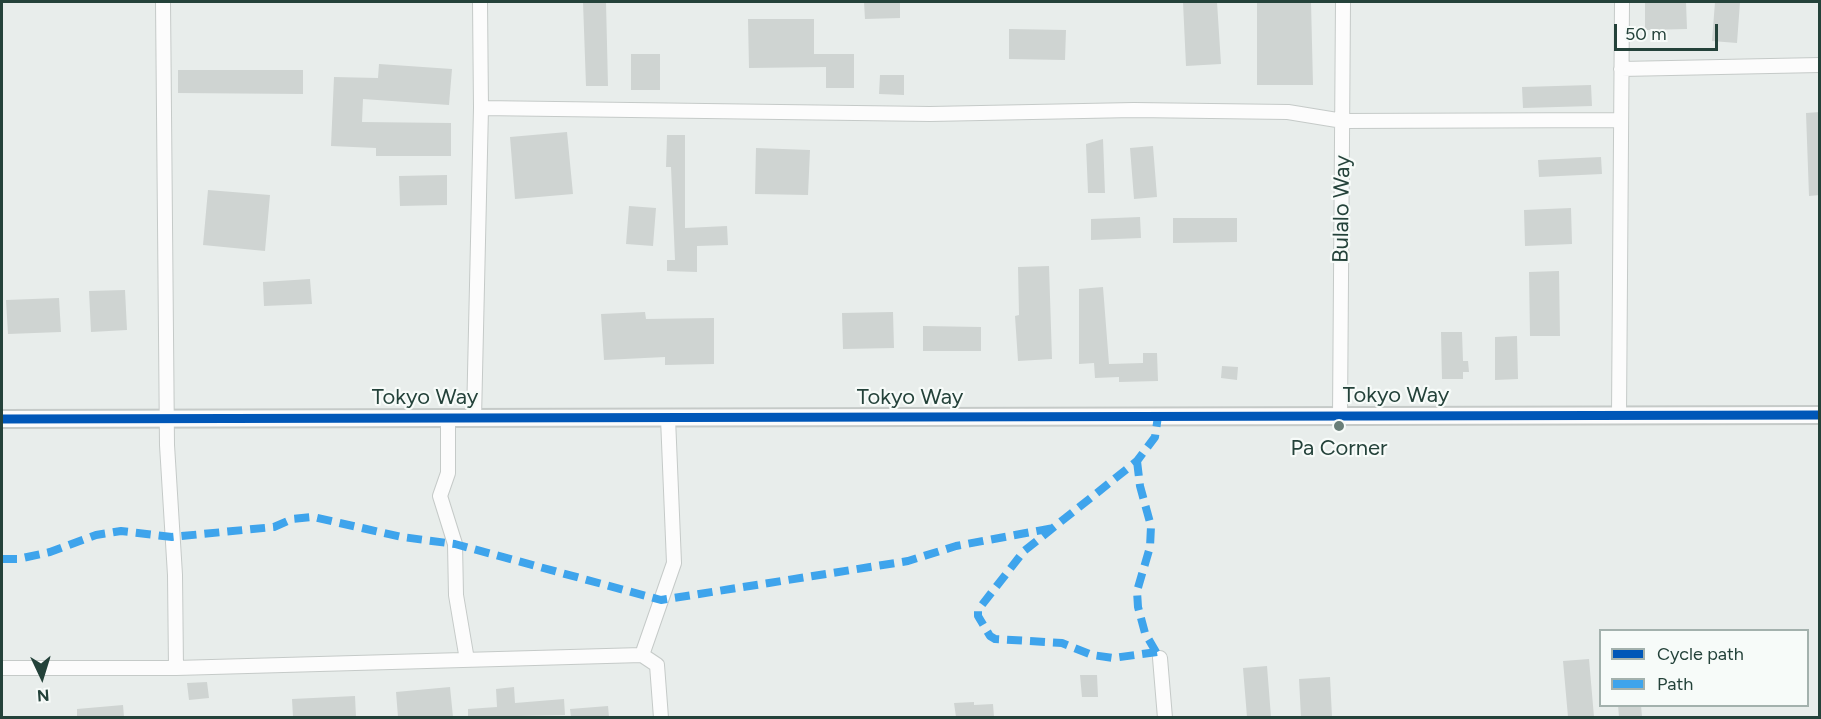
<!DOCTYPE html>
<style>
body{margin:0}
#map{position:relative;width:1821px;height:719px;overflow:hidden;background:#e8edeb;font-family:Figtree,sans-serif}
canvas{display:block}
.frame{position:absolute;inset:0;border:3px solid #24423a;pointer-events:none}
.legend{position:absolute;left:1599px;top:629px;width:210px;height:78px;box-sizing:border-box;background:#f7fbf9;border:2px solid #a3b1ad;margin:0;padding:8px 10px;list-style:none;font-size:18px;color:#24423a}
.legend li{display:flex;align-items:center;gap:12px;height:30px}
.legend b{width:30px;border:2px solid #a3b1ad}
.north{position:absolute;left:12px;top:647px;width:60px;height:60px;-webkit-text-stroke:4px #f7fbf9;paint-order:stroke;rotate:176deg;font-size:16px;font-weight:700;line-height:24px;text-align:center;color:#24423a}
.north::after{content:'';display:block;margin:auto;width:21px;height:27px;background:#24423a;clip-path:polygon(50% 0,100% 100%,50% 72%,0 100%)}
.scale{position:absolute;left:1614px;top:24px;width:104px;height:27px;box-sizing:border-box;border:3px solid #24423a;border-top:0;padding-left:8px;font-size:18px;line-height:21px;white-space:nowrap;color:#24423a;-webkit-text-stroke:4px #f7fbf9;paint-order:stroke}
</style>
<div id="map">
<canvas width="1821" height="719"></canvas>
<div class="frame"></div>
<ul class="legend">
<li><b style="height:8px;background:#0057b8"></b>Cycle path</li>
<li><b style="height:8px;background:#3ea4ec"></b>Path</li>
</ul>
<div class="north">N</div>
<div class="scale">50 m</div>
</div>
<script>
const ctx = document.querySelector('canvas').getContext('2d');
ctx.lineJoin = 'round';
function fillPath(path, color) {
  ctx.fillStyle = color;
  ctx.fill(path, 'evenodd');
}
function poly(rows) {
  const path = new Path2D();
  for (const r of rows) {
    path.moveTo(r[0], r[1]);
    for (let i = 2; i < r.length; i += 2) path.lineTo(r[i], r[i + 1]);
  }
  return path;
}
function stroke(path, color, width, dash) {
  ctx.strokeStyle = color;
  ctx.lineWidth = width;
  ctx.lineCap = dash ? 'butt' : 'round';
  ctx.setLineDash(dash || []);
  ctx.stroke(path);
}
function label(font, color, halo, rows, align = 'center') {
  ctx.font = font + ' Figtree,sans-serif';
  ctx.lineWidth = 4.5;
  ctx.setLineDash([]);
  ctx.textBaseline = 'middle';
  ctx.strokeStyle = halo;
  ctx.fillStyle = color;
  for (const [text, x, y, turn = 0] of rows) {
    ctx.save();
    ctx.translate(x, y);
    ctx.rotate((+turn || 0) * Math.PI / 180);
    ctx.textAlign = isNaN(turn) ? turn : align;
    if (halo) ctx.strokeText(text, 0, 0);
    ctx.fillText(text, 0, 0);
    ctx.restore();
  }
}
fillPath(poly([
 [583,2,606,2,608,86,586,86],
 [864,2,900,2,900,18,865,19],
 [1183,2,1217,2,1221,64,1186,66],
 [1257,2,1311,2,1313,85,1257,85],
 [1645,2,1686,2,1687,29,1645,30],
 [1715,2,1740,2,1737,43,1712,41],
 [748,19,814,19,814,54,854,54,854,88,826,88,826,67,749,68],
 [1009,29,1066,30,1065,60,1009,59],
 [631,54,660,54,660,90,631,90],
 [379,64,452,69,449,105,363,99,362,122,451,123,451,156,376,156,376,148,331,146,334,77,378,78],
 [178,70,303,70,303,94,178,93],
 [880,75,904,75,904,95,879,94],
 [1591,85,1592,106,1523,108,1522,87],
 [1820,112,1820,195,1809,196,1806,113],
 [567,132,573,194,515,199,510,137],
 [667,135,685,135,685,228,727,226,728,245,697,246,697,272,667,271,667,260,675,260,671,167,666,167],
 [1103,139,1105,193,1088,193,1086,144],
 [1153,146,1157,197,1134,199,1130,148],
 [756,148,810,150,808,195,755,194],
 [1601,157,1602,174,1539,177,1538,160],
 [447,175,447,205,400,206,399,176],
 [208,190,270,195,265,251,203,245],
 [629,206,656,208,653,246,626,244],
 [1571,208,1572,244,1525,246,1524,210],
 [1140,217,1141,238,1091,240,1091,219],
 [1173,218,1237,218,1237,242,1173,243],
 [1049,266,1052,359,1018,361,1015,316,1019,315,1018,267],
 [1559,271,1560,336,1530,336,1529,272],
 [310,279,312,304,264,306,263,282],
 [1103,287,1109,364,1143,363,1143,353,1157,353,1158,381,1119,382,1119,377,1095,378,1094,363,1079,364,1079,289],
 [125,290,127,330,91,332,89,291],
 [59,298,61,332,8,334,6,300],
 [645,312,646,319,714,318,714,364,665,365,665,357,604,360,601,314],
 [893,312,894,348,843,349,842,313],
 [923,326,981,327,981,351,923,351],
 [1441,332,1462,332,1463,361,1468,361,1469,372,1463,372,1463,379,1442,379],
 [1517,336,1518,379,1495,380,1495,337],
 [1222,366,1238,367,1237,380,1221,378],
 [1589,659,1594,717,1568,717,1563,661],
 [1267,666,1271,717,1247,717,1243,668],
 [1080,675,1097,675,1098,697,1082,697],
 [1330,677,1332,717,1301,717,1299,679],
 [207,682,209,698,189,700,187,683],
 [450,687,453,717,398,717,396,692],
 [514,687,515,703,564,699,565,715,468,717,468,709,497,707,496,689],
 [355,696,356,717,293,717,292,699],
 [974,702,974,705,993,704,994,717,956,717,954,703],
 [123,705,124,717,77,717,77,709],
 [1618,705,1641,705,1642,717,1619,717],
 [608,706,609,717,571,717,570,709]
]), '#cfd4d2');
const minor = poly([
 [163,2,167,445,175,575,176,668],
 [1621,69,1820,65],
 [481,108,930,114,1134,110,1288,112,1343,121,1621,120],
 [1619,415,1622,2],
 [1340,416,1343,2],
 [448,418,448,473,440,496,455,544,456,595,467,660],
 [474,418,481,108,480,2],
 [642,655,674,563,668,418],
 [1160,658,1165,718],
 [2,668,176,668,642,655,657,665,661,718]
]);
const tertiary = poly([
 [2,419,1820,415]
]);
stroke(minor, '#c5cac8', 16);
stroke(tertiary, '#c5cac8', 20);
stroke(minor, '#fcfcfc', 14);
stroke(tertiary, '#fcfcfc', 16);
stroke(poly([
 [1137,461,1140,486,1151,526,1150,547,1137,591,1138,607,1145,633,1159,657],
 [2,559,18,559,50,552,96,535,121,531,172,537,274,527,292,519,313,517,402,537,455,544,661,600,908,561,956,546,1053,528],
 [1157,652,1113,658,1092,655,1062,643,995,639,990,636,978,616,978,610,1024,551,1137,461,1155,437,1158,416]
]), '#3ea4ec', 8, [15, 8]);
stroke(poly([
 [2,419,1820,415]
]), '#0057b8', 9);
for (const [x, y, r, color] of [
 [1339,426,6,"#697e78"]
]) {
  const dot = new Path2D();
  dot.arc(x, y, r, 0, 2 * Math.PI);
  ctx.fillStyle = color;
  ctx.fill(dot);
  stroke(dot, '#f7fbf9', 2);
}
label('22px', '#24423a', '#f7fbf9', [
 ["Bulalo Way",1342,209,-89],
 ["Tokyo Way",1396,396],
 ["Tokyo Way",425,398],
 ["Tokyo Way",910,398]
]);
label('22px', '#24423a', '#f7fbf9', [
 ["Pa Corner",1339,449]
]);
</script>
